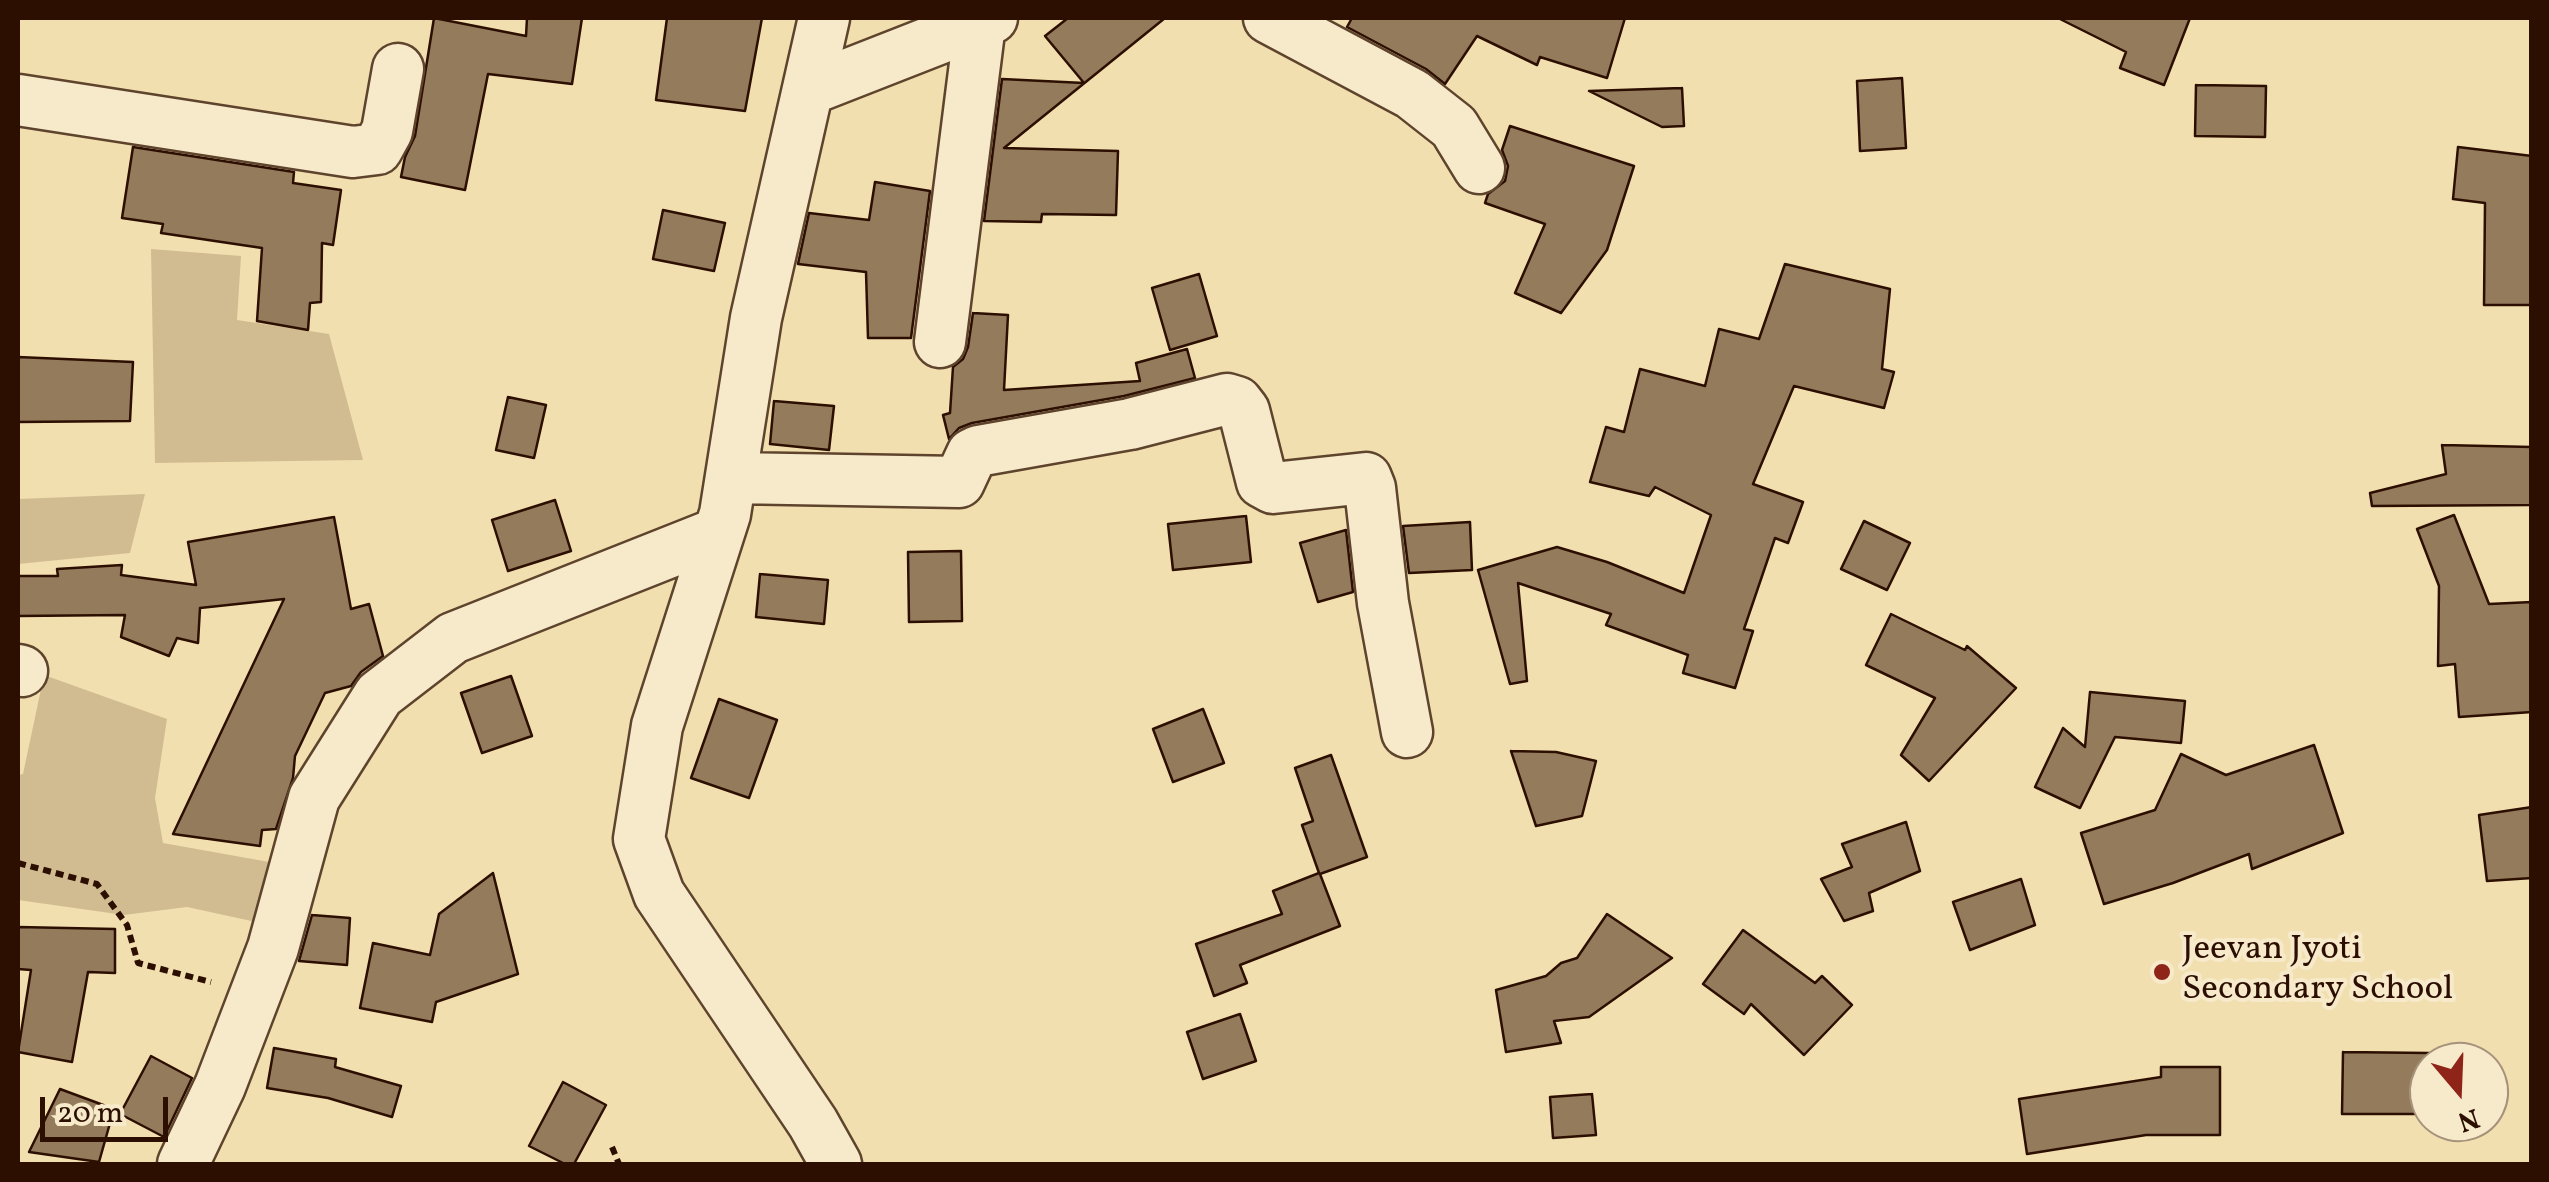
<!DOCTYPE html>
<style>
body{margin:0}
#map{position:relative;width:2549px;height:1182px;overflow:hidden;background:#f2dfaf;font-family:Vollkorn,serif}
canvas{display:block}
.frame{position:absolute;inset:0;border:20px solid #2d0f02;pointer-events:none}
.north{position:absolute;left:2409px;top:1042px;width:100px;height:100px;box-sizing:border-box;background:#f7eacb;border:2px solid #a6927b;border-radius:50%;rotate:161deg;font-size:28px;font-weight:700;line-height:40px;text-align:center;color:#2d0f02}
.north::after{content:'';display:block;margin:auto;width:35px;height:45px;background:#8f2418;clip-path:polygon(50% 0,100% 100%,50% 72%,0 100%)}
.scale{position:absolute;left:40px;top:1097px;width:128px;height:45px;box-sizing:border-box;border:5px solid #2d0f02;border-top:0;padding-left:12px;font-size:30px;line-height:35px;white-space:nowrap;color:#2d0f02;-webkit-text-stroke:8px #f7eacb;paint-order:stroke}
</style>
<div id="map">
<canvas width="2549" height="1182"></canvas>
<div class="frame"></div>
<div class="north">N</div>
<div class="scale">20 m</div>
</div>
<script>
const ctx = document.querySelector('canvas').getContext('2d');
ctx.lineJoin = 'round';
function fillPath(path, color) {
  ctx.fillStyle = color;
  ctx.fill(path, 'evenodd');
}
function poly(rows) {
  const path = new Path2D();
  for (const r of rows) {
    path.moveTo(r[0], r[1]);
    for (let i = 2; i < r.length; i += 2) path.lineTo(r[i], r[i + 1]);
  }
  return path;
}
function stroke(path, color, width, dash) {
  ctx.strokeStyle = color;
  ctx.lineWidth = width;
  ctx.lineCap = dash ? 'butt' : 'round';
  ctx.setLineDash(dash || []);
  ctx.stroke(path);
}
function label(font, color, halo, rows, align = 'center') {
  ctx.font = font + ' Vollkorn,serif';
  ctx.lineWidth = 8;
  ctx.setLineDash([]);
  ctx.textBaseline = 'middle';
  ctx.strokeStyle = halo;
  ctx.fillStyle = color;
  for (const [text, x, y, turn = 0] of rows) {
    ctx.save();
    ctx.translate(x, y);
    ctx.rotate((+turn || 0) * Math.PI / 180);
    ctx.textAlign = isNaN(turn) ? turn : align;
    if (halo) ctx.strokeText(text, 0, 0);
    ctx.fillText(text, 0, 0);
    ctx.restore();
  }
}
fillPath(poly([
 [151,249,241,256,237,320,329,334,363,460,155,463],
 [145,494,130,553,18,564,18,499],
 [44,675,167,719,155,798,163,843,286,865,279,927,187,907,124,915,18,900,18,775,23,774]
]), '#d1bc92');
const building = poly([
 [434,18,526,36,527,18,582,18,572,84,488,74,465,190,401,177,405,157,415,136,434,18],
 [667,18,762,18,745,111,656,100,667,18],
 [1068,18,1165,18,1004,148,1118,151,1116,215,1042,214,1041,222,984,221,1002,79,1084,83,1045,36,1068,18],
 [1352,18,1625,18,1607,78,1540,57,1537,65,1477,36,1445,84,1426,69,1347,27,1352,18],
 [2058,18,2190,18,2164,85,2120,68,2126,52,2058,18],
 [1902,78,1906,148,1860,151,1857,81,1902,78],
 [2196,85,2266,86,2265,137,2195,136,2196,85],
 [1682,88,1684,126,1662,127,1589,91,1682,88],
 [1510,126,1634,166,1607,250,1561,313,1515,293,1545,224,1485,203,1488,194,1505,181,1508,166,1502,150,1510,126],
 [133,147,294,172,293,183,341,190,333,245,322,243,321,302,310,303,308,330,257,321,262,248,161,233,163,224,122,218,133,147],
 [2458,147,2532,156,2532,305,2484,305,2485,203,2453,199,2458,147],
 [875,182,930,191,911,338,868,338,866,272,798,264,809,213,869,220,875,182],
 [663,210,725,223,714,271,653,259,663,210],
 [1785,264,1890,289,1882,369,1894,372,1884,408,1794,386,1753,484,1803,502,1788,543,1775,538,1744,629,1753,631,1735,688,1683,673,1688,655,1606,625,1611,614,1518,583,1527,681,1510,684,1478,570,1557,547,1607,562,1684,593,1711,515,1655,487,1649,496,1590,482,1606,427,1624,432,1640,369,1705,386,1719,329,1759,339,1785,264],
 [1199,274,1217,336,1170,350,1152,288,1199,274],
 [973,313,1008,315,1004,390,1140,381,1136,363,1187,349,1195,378,1124,396,972,423,959,428,949,439,943,415,950,413,953,367,963,359,968,347,973,313],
 [18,357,133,362,130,421,18,422,18,357],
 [508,397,546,405,534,458,496,450,508,397],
 [774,401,834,406,829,450,770,444,774,401],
 [2442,445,2532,447,2532,505,2372,506,2370,493,2446,474,2442,445],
 [555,500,571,551,508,571,492,520,555,500],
 [2454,515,2489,604,2532,602,2532,712,2459,717,2455,664,2438,666,2439,586,2417,529,2454,515],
 [1246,516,1251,562,1173,570,1168,524,1246,516],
 [334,517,351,609,369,604,383,656,361,672,351,686,325,693,295,756,293,778,276,829,262,830,260,846,173,834,284,599,200,608,198,643,177,638,169,656,121,637,125,615,18,616,18,576,58,576,57,569,122,565,121,575,196,585,188,542,334,517],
 [1864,521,1910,543,1887,590,1841,569,1864,521],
 [1470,522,1472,570,1409,573,1403,526,1470,522],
 [1346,530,1353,592,1318,602,1300,543,1346,530],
 [961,551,962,621,909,622,908,552,961,551],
 [760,574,828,580,824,624,756,617,760,574],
 [1891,614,1965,650,1967,646,2016,688,1929,781,1901,755,1935,698,1866,665,1891,614],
 [511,676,532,736,482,753,461,693,511,676],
 [2090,692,2185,701,2181,743,2115,737,2080,808,2035,787,2063,728,2085,747,2090,692],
 [719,699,777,720,749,798,691,778,719,699],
 [1203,709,1224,763,1173,782,1153,729,1203,709],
 [2314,745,2343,833,2252,869,2249,854,2173,883,2104,904,2081,833,2155,810,2181,754,2226,775,2314,745],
 [1511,751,1556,752,1596,761,1582,816,1536,826,1511,751],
 [1331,755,1367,857,1320,874,1340,926,1240,965,1247,983,1214,996,1196,944,1282,914,1273,891,1319,873,1302,825,1313,821,1295,768,1331,755],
 [2532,807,2532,878,2487,881,2479,815,2532,807],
 [1906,822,1920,871,1869,893,1873,911,1844,921,1821,879,1852,867,1842,844,1906,822],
 [493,873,518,974,436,1002,432,1022,360,1008,373,943,430,955,439,914,493,873],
 [2021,879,2035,925,1970,950,1953,902,2021,879],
 [1607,914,1672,958,1589,1017,1554,1021,1561,1043,1506,1052,1496,990,1546,976,1561,963,1577,958,1607,914],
 [312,915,350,918,347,965,299,961,312,915],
 [18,927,115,929,115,973,88,972,72,1062,18,1052,31,970,18,969,18,927],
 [1743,930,1815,983,1822,976,1852,1005,1804,1055,1751,1004,1744,1014,1703,984,1743,930],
 [1240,1014,1256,1061,1203,1079,1187,1032,1240,1014],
 [274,1048,336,1059,335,1067,401,1086,392,1117,328,1098,267,1088,274,1048],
 [2343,1052,2429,1053,2429,1114,2342,1114,2343,1052],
 [151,1056,192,1078,164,1137,120,1114,151,1056],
 [2161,1067,2220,1067,2220,1135,2146,1135,2027,1154,2019,1099,2161,1077,2161,1067],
 [563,1082,606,1105,574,1164,565,1164,529,1146,563,1082],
 [60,1089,114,1109,99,1162,29,1152,60,1089],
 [1592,1094,1596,1135,1553,1138,1550,1097,1592,1094]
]);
fillPath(building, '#937b5c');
stroke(building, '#2d0f02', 2.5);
const street = poly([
 [824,18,756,318,725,514,657,726,639,839,659,894,813,1123,836,1164],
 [1269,18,1412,94,1454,127,1479,168],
 [808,90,992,18],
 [18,100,353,152,377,149,387,131,398,69],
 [940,342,980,24],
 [733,478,959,482,972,454,978,451,1130,424,1227,399,1237,402,1244,411,1262,482,1273,488,1366,478,1370,488,1383,603,1407,732],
 [18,670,22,671],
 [183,1164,220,1086,273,948,314,798,379,695,453,638,718,533]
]);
stroke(street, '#5e432d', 55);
stroke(poly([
 [18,863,97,884,127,925,138,963,211,982],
 [612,1147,619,1164]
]), '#2d0f02', 6, [8, 5]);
stroke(street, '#f7eacb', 50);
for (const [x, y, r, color] of [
 [2162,972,10,"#8f2418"]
]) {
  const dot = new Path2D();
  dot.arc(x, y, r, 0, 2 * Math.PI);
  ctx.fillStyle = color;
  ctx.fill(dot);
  stroke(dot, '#f7eacb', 4);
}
label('35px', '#2d0f02', '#f7eacb', [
 ["Jeevan Jyoti",2182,952],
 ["Secondary School",2182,992]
], 'left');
</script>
